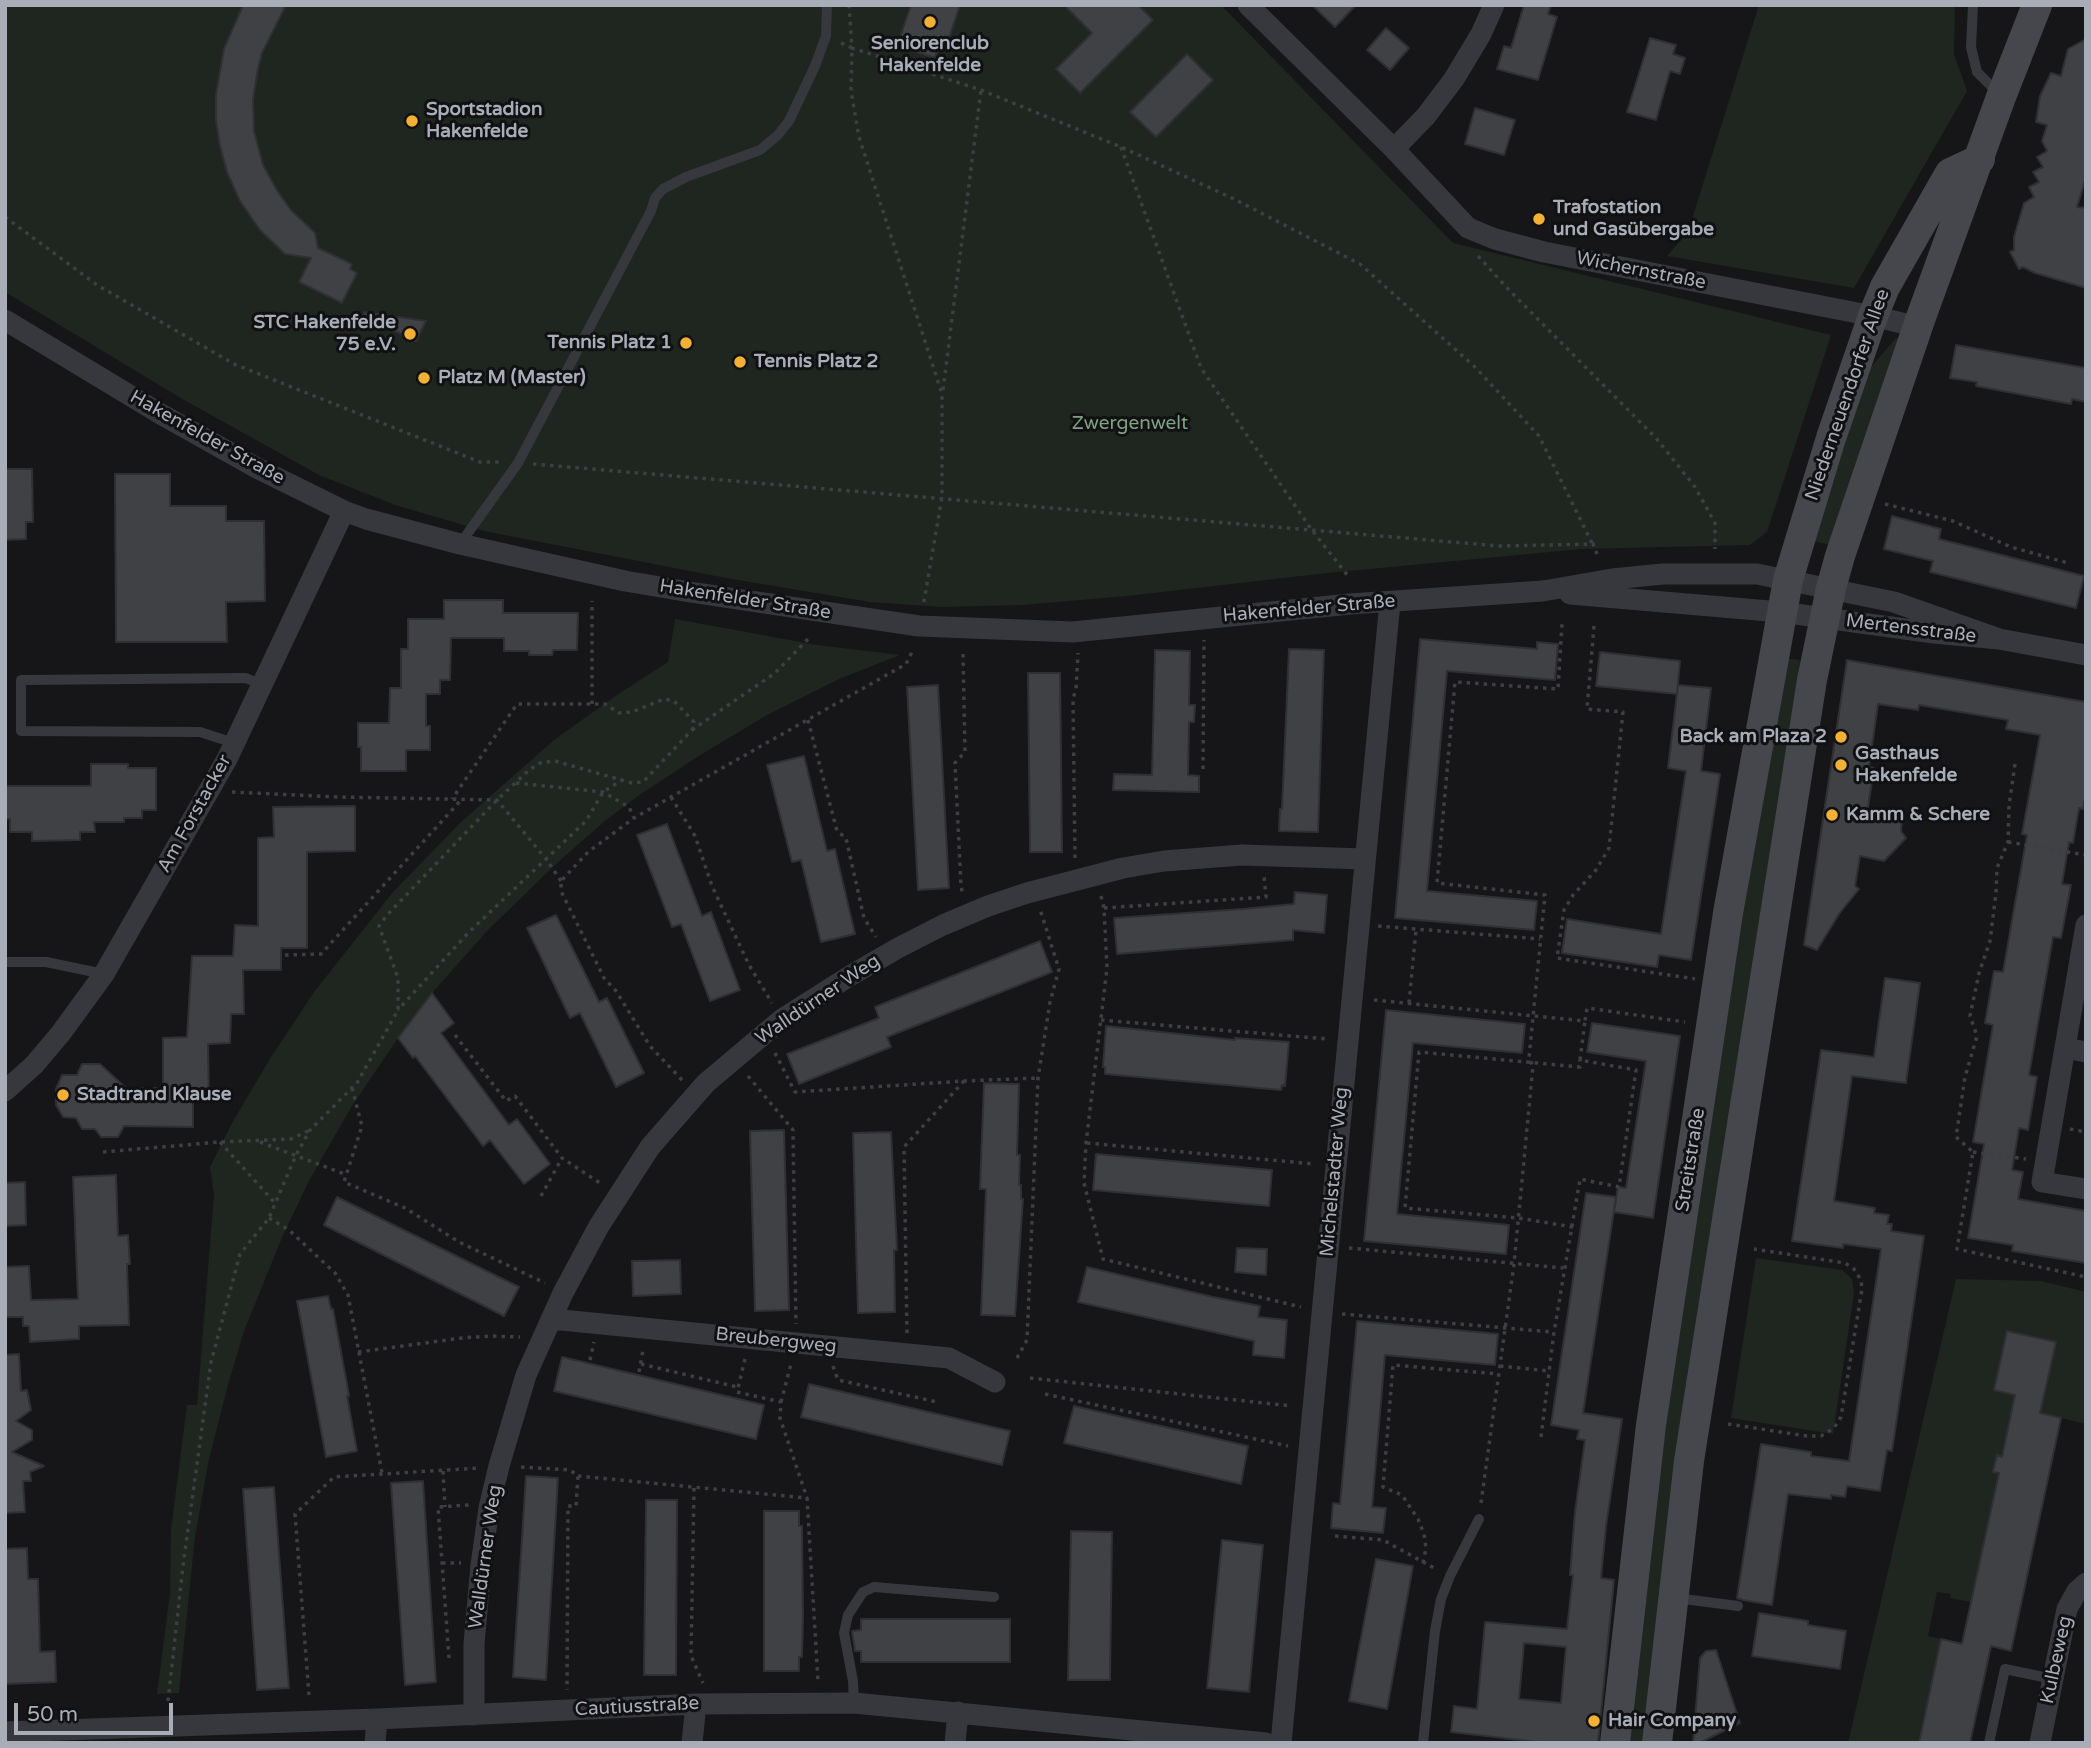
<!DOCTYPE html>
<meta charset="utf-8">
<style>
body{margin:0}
#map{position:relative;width:2091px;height:1748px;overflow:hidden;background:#161618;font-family:"Varela Round",sans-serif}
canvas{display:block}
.frame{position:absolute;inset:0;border:7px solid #a8adb8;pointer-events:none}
.scale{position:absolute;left:14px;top:1703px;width:159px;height:32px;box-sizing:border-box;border:4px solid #a8adb8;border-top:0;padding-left:9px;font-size:21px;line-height:24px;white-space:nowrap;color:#a8adb8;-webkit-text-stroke:5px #111113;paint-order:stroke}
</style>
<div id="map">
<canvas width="2091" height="1748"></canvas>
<div class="frame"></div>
<div class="scale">50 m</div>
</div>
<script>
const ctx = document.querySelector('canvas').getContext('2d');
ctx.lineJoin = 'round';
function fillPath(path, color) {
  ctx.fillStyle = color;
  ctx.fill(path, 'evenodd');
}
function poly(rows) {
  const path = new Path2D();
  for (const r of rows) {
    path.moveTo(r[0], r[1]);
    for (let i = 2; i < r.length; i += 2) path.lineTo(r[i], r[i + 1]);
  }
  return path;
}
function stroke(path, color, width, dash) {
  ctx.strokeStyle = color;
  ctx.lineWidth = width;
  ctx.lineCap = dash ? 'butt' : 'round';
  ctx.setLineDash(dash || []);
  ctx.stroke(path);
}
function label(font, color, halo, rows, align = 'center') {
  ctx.font = font + ' "Varela Round",sans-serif';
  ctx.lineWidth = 6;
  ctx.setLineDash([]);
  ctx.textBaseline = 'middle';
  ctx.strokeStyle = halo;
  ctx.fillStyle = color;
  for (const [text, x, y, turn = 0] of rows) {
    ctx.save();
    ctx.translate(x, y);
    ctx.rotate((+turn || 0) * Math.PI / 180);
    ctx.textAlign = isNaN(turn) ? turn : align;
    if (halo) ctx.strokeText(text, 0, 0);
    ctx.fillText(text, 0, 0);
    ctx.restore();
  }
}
fillPath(poly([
 [5,5,1221,5,1453,243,1831,335,1767,532,1750,545,1582,549,1327,573,1127,596,1022,605,942,607,870,602,726,578,484,531,395,505,319,475,184,400,5,292],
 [1759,5,1955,5,1954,54,1967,91,1854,288,1667,256,1688,232],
 [1896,338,1899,338,1834,546,1814,541,1866,376,1871,367],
 [675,619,817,645,900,655,839,679,767,715,697,757,641,794,606,820,556,864,488,930,432,993,398,1038,352,1106,311,1177,283,1235,244,1331,228,1385,209,1459,195,1536,179,1693,157,1694,170,1593,171,1530,187,1405,197,1405,214,1195,210,1167,232,1123,271,1057,314,992,393,892,461,822,554,740,614,697,668,662],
 [1784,658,1800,660,1796,695,1647,1743,1626,1743,1638,1620,1701,1167],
 [1756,1258,1842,1270,1852,1279,1854,1293,1833,1434,1731,1418],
 [1956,1279,2041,1281,2086,1292,2086,1424,2040,1413,2055,1342,2007,1332,1994,1390,2015,1395,2011,1414,2002,1457,1996,1456,1993,1471,1999,1473,1971,1602,1950,1598,1951,1594,1937,1592,1928,1636,1941,1639,1919,1743,1848,1743]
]), '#1e261f');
const building = poly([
 [243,5,286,5,262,53,258,68,253,100,254,131,263,165,278,192,291,210,315,233,318,248,352,264,350,269,357,273,342,303,299,282,311,258,285,254,260,230,240,201,227,172,220,146,216,121,216,94,224,49,243,5],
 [911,5,960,5,948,41,941,39,935,58,897,46,911,5],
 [1064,5,1138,5,1153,20,1080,93,1056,69,1092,33,1064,5],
 [1312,5,1356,5,1335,27,1312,5],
 [1524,5,1551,5,1548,14,1557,17,1538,80,1497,69,1504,46,1511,48,1524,5],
 [1386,28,1409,48,1390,70,1367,50,1386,28],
 [1650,38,1676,45,1673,54,1685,58,1680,74,1670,71,1656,120,1627,112,1650,38],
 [2086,39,2086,177,2077,207,2086,208,2086,288,2035,273,2023,267,2019,269,2010,252,2014,250,2014,237,2024,203,2034,197,2029,187,2039,182,2033,172,2043,167,2037,157,2047,151,2042,141,2047,125,2036,122,2040,96,2051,73,2061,76,2068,49,2086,39],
 [1187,54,1213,80,1156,137,1130,112,1187,54],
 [1475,108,1515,120,1504,155,1465,144,1475,108],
 [364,312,426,321,416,341,363,316,364,312],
 [1956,345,2086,368,2086,402,2072,399,2071,404,2034,397,1976,386,1977,382,1950,378,1956,345],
 [5,469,32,469,33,522,26,522,26,539,5,540,5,469],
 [115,474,170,474,170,506,226,506,226,521,264,521,265,601,226,602,227,642,116,642,115,474],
 [1892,516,1941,529,1939,539,2084,576,2076,608,1930,572,1933,561,1884,549,1892,516],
 [444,600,503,600,503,613,578,613,577,650,553,650,552,655,529,655,529,651,504,651,504,638,451,638,450,680,440,680,440,694,426,694,426,726,430,726,430,750,406,750,406,771,361,771,361,747,358,747,358,723,389,723,390,688,401,688,401,649,408,649,408,619,444,619,444,600],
 [1420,639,1537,649,1537,642,1558,644,1555,680,1447,671,1427,891,1537,901,1534,930,1395,918,1420,639],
 [1289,649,1324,650,1318,832,1279,831,1280,809,1282,809,1289,649],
 [1155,650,1190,651,1189,705,1195,705,1194,722,1189,722,1188,775,1199,776,1199,792,1113,790,1114,774,1152,775,1155,650],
 [1600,652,1680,661,1677,694,1596,686,1600,652],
 [1847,660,2086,702,2086,793,2083,809,2079,808,2073,843,2069,842,2062,884,2071,885,2061,938,2053,937,2029,1075,2037,1077,2028,1130,2019,1128,2012,1170,2023,1172,2018,1199,2086,1211,2086,1263,2012,1251,2013,1245,1968,1238,1984,1144,1973,1142,1993,1025,1985,1023,1994,971,2003,972,2027,835,2022,834,2040,735,2006,729,2008,720,1919,705,1918,710,1878,704,1869,767,1874,768,1867,814,1902,819,1901,831,1906,838,1884,861,1860,856,1855,886,1859,889,1839,914,1817,950,1804,945,1847,660],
 [1028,673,1060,673,1062,852,1030,852,1028,673],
 [938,685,949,888,918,890,907,687,938,685],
 [1678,685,1711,688,1701,771,1720,774,1691,960,1659,955,1657,967,1562,953,1567,919,1661,934,1686,771,1668,768,1678,685],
 [804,756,827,851,835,849,855,934,821,942,801,860,792,862,767,765,804,756],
 [91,764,128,764,128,768,156,768,156,810,142,810,142,818,124,818,124,822,94,822,95,832,80,832,80,840,32,841,32,832,10,832,10,819,5,819,5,786,91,786,91,764],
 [355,806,355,851,307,852,307,948,281,948,281,970,243,970,244,1014,231,1014,230,1043,208,1044,209,1101,193,1101,193,1127,124,1126,118,1137,101,1137,95,1129,82,1129,76,1118,63,1117,56,1105,56,1089,62,1075,77,1075,82,1064,100,1064,126,1088,163,1088,163,1038,187,1037,192,956,233,956,235,925,258,926,258,838,274,837,273,807,355,806],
 [667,824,702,916,711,912,740,990,710,1001,681,924,672,927,637,835,667,824],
 [1295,892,1327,895,1324,933,1293,930,1293,940,1117,954,1114,918,1243,909,1294,904,1295,892],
 [556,915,599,1002,607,998,644,1073,616,1087,580,1013,570,1018,527,928,556,915],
 [1040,941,1052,972,887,1037,891,1047,799,1084,787,1054,879,1018,875,1007,1040,941],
 [1885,978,1920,983,1906,1083,1852,1076,1834,1201,1875,1208,1874,1213,1889,1215,1887,1224,1892,1224,1891,1231,1924,1236,1892,1451,1887,1450,1880,1491,1847,1486,1845,1497,1831,1495,1831,1499,1788,1494,1772,1605,1743,1600,1737,1598,1761,1444,1811,1452,1811,1456,1849,1461,1881,1249,1843,1244,1843,1248,1792,1241,1821,1050,1874,1057,1885,978],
 [432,993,454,1023,441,1033,509,1125,517,1119,550,1164,524,1184,490,1140,483,1146,415,1056,413,1058,398,1038,432,993],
 [1386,1010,1525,1024,1522,1053,1413,1043,1397,1214,1509,1225,1506,1254,1364,1241,1386,1010],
 [1592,1023,1680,1036,1653,1218,1614,1212,1618,1187,1626,1188,1646,1061,1587,1052,1592,1023],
 [1106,1026,1235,1040,1235,1038,1289,1042,1285,1086,1282,1085,1281,1090,1105,1074,1105,1067,1103,1067,1106,1026],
 [984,1083,1019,1084,1017,1155,1020,1155,1019,1185,1021,1185,1021,1199,1023,1199,1015,1316,981,1315,986,1189,980,1189,984,1083],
 [784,1130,789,1310,755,1311,750,1131,784,1130],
 [891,1132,897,1250,894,1250,895,1312,858,1313,853,1133,891,1132],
 [1096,1154,1272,1170,1269,1206,1093,1190,1096,1154],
 [116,1175,118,1236,128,1235,130,1264,127,1264,129,1325,79,1326,79,1339,30,1342,29,1326,23,1326,23,1317,5,1317,5,1267,29,1266,31,1300,78,1299,73,1177,116,1175],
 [25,1182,26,1225,5,1226,5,1183,25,1182],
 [1586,1193,1616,1197,1583,1413,1622,1419,1606,1526,1601,1578,1614,1580,1598,1743,1547,1743,1451,1732,1454,1706,1477,1709,1485,1622,1567,1629,1573,1575,1570,1575,1575,1512,1585,1440,1577,1439,1579,1430,1551,1425,1586,1193],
 [1524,1643,1566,1647,1561,1703,1519,1699,1524,1643],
 [337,1197,519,1287,504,1316,324,1225,337,1197],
 [1237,1248,1267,1249,1266,1275,1235,1272,1237,1248],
 [680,1260,681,1294,633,1296,632,1261,680,1260],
 [1087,1267,1213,1297,1260,1306,1258,1317,1287,1320,1284,1358,1253,1355,1254,1341,1078,1302,1087,1267],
 [328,1296,331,1309,333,1309,347,1384,349,1396,347,1396,357,1451,326,1457,297,1301,328,1296],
 [1357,1321,1498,1334,1495,1365,1385,1355,1372,1507,1386,1508,1383,1533,1331,1528,1333,1503,1340,1504,1357,1321],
 [2007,1331,2056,1342,2040,1413,2061,1418,2011,1651,1991,1646,1970,1743,1919,1743,1941,1639,1962,1644,1999,1473,1993,1472,1997,1455,2002,1457,2011,1414,2015,1395,1994,1390,2007,1331],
 [19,1354,21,1391,27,1390,31,1410,16,1421,32,1430,32,1440,12,1452,44,1466,30,1472,31,1481,23,1481,25,1512,5,1513,5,1355,19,1354],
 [562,1357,764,1405,756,1439,554,1391,562,1357],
 [809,1384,1010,1431,1002,1465,801,1417,809,1384],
 [1074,1406,1248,1446,1241,1484,1064,1443,1074,1406],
 [526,1476,558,1478,546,1680,513,1677,526,1476],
 [423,1481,436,1682,405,1685,391,1483,423,1481],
 [274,1487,289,1688,257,1690,243,1489,274,1487],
 [646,1500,677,1500,676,1675,644,1675,646,1500],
 [764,1511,799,1511,799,1526,802,1526,803,1617,802,1657,799,1657,799,1671,764,1671,764,1511],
 [1071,1531,1112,1532,1110,1680,1068,1680,1071,1531],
 [1222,1540,1263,1545,1249,1692,1207,1688,1222,1540],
 [27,1548,28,1579,38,1579,40,1652,55,1651,56,1682,5,1684,5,1549,27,1548],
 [1376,1559,1413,1566,1387,1709,1349,1701,1376,1559],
 [1759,1613,1808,1621,1808,1625,1846,1631,1840,1669,1752,1656,1759,1613],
 [861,1619,1010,1619,1010,1662,861,1662,861,1651,855,1651,852,1631,861,1630,861,1619],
 [1716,1650,1740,1723,1699,1743,1693,1743,1700,1658,1706,1651,1716,1650]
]);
fillPath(building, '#404145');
stroke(building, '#303034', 2);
stroke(poly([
 [849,5,852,48,981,90,1121,147,1232,198,1360,264,1475,367,1539,436,1592,543],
 [841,43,852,48,851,91,859,137,942,394,942,497,923,607],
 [1121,147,1201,368,1311,529,1348,576],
 [5,217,97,285,234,364,480,462,501,462],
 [1478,256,1508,289,1656,438,1695,487,1715,523,1715,549],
 [943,390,981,90],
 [533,464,1499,546,1593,544,1597,554],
 [1885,504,1953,521,2011,547,2068,563],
 [1594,626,1587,709,1623,712,1609,848,1596,870,1573,895,1564,910,1557,958,1695,979],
 [963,654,965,752,955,763,961,886,963,896],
 [592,704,592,601],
 [808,720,837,831,846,838,864,918,876,937],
 [692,730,775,673,808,639],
 [2015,764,2009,806,2008,842,1997,868,1996,893,1990,941,1979,973,1970,1016,1977,1036,1965,1077,1956,1137,1973,1152,1957,1249,2086,1277],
 [1203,769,1204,640],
 [516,783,603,792,629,807,634,818],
 [232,792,338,797,497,800,546,859,469,932,398,1010],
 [671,797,695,836,712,886,749,965,772,1003],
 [2008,842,2086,855],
 [1075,858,1073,699,1076,689,1078,653],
 [561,881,546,859,586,821,603,792,622,780],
 [1101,896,1104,908,1107,968,1086,1143,1084,1183,1103,1259,1301,1307],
 [1104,908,1266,897,1264,876],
 [1378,926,1540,939],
 [285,955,321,954,462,799],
 [1374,1000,1585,1021,1587,1008,1685,1022],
 [1409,1003,1416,930],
 [1101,1020,1327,1039],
 [455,1035,506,1101,515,1096,562,1158,603,1185],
 [775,1053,795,1092,964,1081,1038,1078],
 [748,1076,793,1130,796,1324],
 [682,1080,650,1046,616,991,604,978,561,891,561,881,588,852,634,818,906,664,912,652],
 [352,1088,362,1126,344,1182,405,1208,459,1242,545,1283],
 [2070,1129,2086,1132],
 [220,1142,275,1203],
 [260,1142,347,1175],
 [1087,1143,1314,1164],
 [103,1152,220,1142,291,1139,308,1131],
 [1973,1152,2026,1159],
 [541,1196,562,1158],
 [269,1218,289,1230,335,1273,348,1295,382,1473],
 [1573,1227,1518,1218,1405,1208,1419,1052,1580,1067,1580,1060],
 [1349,1248,1563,1268],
 [1342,1314,1553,1332],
 [907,1333,904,1147,964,1081],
 [358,1352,462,1338,490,1336,520,1337],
 [1017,1358,1027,1340,1038,1078,1050,1002,1059,969,1040,909],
 [745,1359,737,1392,781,1402,780,1418,807,1498],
 [590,1360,594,1342],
 [641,1364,737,1387],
 [833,1366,838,1380,937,1402],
 [1500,1366,1549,1371],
 [639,1372,643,1350],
 [1030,1378,1292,1406],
 [1045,1394,1288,1446],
 [781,1402,791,1364],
 [1728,1424,1807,1436,1821,1436,1834,1428,1841,1417,1862,1289,1861,1280,1854,1269,1845,1263,1754,1249],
 [1541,1437,1554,1332,1580,1179,1619,1187,1636,1070,1580,1060,1585,1021],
 [521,1467,570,1470,578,1476,576,1506,568,1506,567,1690],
 [443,1471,445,1507],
 [578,1476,807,1498,818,1681],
 [694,1488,691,1656,703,1683],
 [1481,1503,1514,1264,1533,1066,1529,1058,1545,895,1437,883,1455,682,1558,689,1562,624],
 [1335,1536,1383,1540,1436,1569],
 [442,1563,461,1563],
 [1423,1563,1426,1548,1424,1534,1418,1519,1402,1495,1383,1487,1393,1365,1498,1374],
 [449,1658,438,1507,470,1505],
 [309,1695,295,1514,334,1477,479,1468],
 [168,1701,183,1566,211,1362,240,1254,269,1218,296,1155,310,1130,357,1083,398,1010,398,978,379,926,387,915,497,800,529,770,540,763,555,761,632,783,643,782,692,730,694,722,674,701,664,699,632,712,619,713,605,704,517,704,452,799]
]), '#3d3f44', 3.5, [3.5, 5]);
stroke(poly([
 [1973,5,1971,47,1977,72,1999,94],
 [460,544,518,463,651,211,655,198,663,189,686,177,760,150,778,135,789,121,815,66,826,36,827,5],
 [234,743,200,732,21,731,21,680,246,678,262,685],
 [5,962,46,962,104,974],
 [1676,1598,1738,1606],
 [854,1703,853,1681,844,1633,848,1615,863,1592,874,1587,994,1597],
 [1423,1743,1435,1631,1441,1599,1450,1576,1479,1519],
 [1989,1743,2005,1669,2053,1679]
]), '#37383d', 10);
stroke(poly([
 [1248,5,1394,149,1468,228,1495,239,1544,252,1873,316,1918,327],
 [1394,149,1426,116,1454,79,1481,34,1494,5],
 [5,320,159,413,257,468,344,511,366,519,460,544,625,581,690,592,919,626,1073,632,1350,604,1543,591,1612,579,1663,574,1757,574,1894,602,1999,639],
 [1570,594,1781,612,1934,633,1999,639,2086,655],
 [2086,925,2042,1182,2086,1189],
 [2065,1048,2086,1052],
 [5,1091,34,1065,61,1033,104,974,227,759,344,511],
 [551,1319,949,1358,995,1382],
 [474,1715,474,1644,481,1565,489,1508,499,1466,526,1375,563,1293,599,1226,650,1147,706,1083,782,1019,848,977,898,948,943,925,988,906,1027,893,1123,868,1164,861,1242,855,1365,859],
 [5,1732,377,1719,696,1704,854,1703,1266,1743],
 [375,1743,377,1719],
 [692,1743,696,1704],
 [955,1743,958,1712],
 [1281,1743,1390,602],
 [2040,1743,2067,1609,2077,1591,2086,1583]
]), '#37383d', 21);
stroke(poly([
 [1615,1743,1651,1425,1728,913,1788,580,1831,438,1873,316,1885,287,1950,173,1980,159],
 [1657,1743,1689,1461,1812,680,1831,588,1840,556,1920,320,2001,97,2037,5]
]), '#45474d', 30);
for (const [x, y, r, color] of [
 [930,22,7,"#f2b134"],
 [412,121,7,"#f2b134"],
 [1539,219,7,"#f2b134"],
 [410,334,7,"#f2b134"],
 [686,343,7,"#f2b134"],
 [740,362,7,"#f2b134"],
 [424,378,7,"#f2b134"],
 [1841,737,7,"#f2b134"],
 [1841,765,7,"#f2b134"],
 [1832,815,7,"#f2b134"],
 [63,1095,7,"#f2b134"],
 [1594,1721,7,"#f2b134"]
]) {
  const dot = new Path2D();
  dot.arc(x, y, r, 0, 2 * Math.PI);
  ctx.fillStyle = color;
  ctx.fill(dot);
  stroke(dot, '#111113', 2.5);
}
label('bold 19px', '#a8adb8', '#111113', [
 ["Seniorenclub",930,44,"center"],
 ["Hakenfelde",930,66,"center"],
 ["Sportstadion",426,110],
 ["Hakenfelde",426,132],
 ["Trafostation",1553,208],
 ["und Gasübergabe",1553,230],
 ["STC Hakenfelde",396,323,"right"],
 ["75 e.V.",396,345,"right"],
 ["Tennis Platz 1",672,343,"right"],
 ["Tennis Platz 2",754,362],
 ["Platz M (Master)",438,378],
 ["Back am Plaza 2",1827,737,"right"],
 ["Gasthaus",1855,754],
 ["Hakenfelde",1855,776],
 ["Kamm & Schere",1846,815],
 ["Stadtrand Klause",77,1095],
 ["Hair Company",1608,1721]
], 'left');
label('19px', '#a8adb8', '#111113', [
 ["Wichernstraße",1641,271,11],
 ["Niederneuendorfer Allee",1848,395,-71],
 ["Hakenfelder Straße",207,438,29],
 ["Hakenfelder Straße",745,600,9],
 ["Hakenfelder Straße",1309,609,-5],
 ["Mertensstraße",1911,629,7],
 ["Am Forstacker",195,814,-61],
 ["Walldürner Weg",818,1000,-34],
 ["Streitstraße",1691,1160,-81],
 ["Michelstadter Weg",1335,1172,-85],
 ["Breubergweg",776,1341,6],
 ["Walldürner Weg",486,1557,-82],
 ["Kulbeweg",2057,1660,-78],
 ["Cautiusstraße",637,1707,-3]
]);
label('19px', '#7fa381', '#111113', [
 ["Zwergenwelt",1130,424]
]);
</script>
